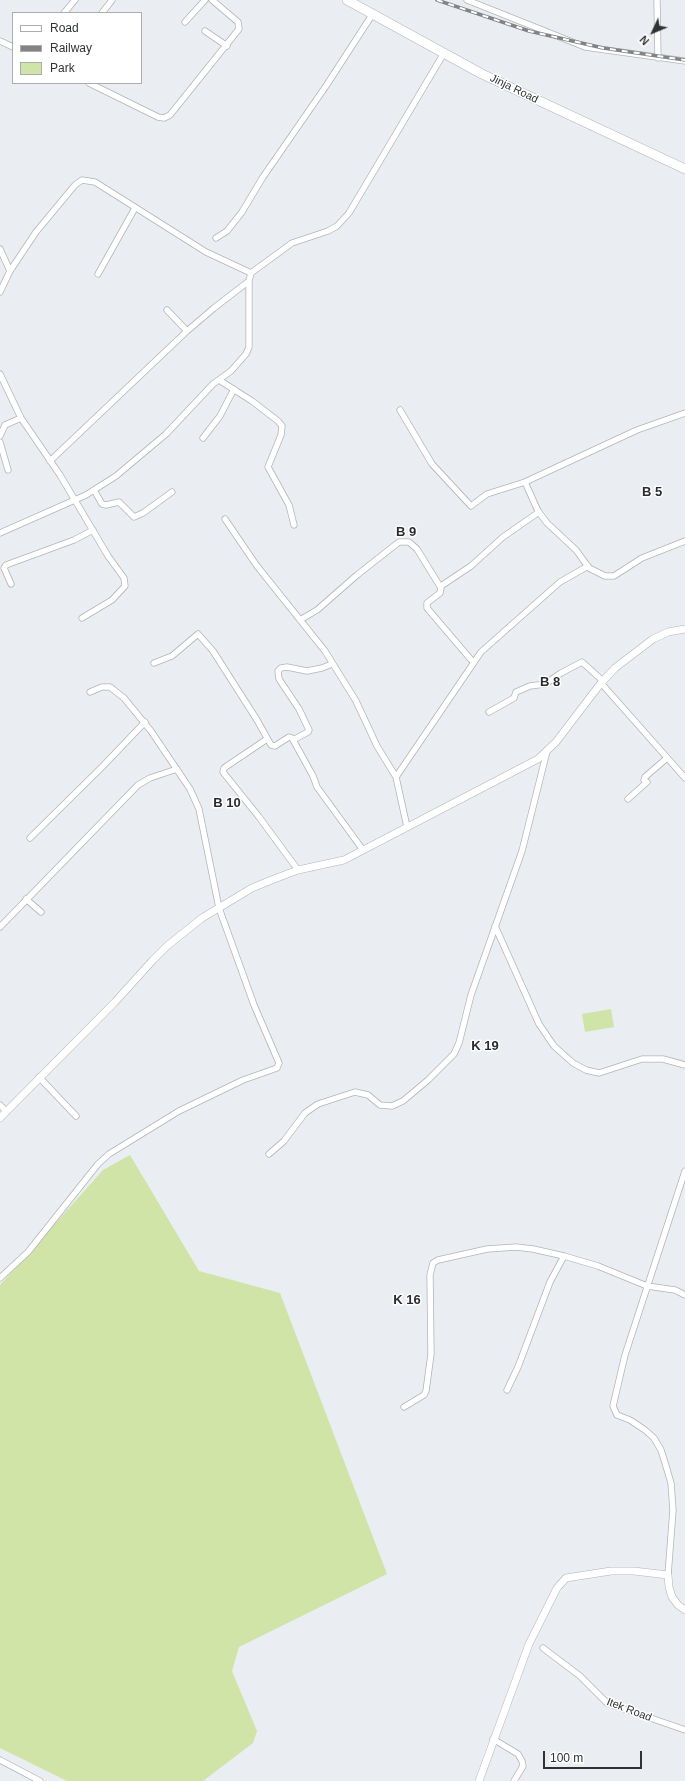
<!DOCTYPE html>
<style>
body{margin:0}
#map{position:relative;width:685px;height:1781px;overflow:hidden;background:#eaedf1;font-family:Arial,sans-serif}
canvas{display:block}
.legend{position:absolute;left:12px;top:12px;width:130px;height:72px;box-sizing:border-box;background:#fff;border:1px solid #acadad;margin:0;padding:5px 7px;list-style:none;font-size:12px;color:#303233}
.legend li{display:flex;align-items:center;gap:8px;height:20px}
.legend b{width:20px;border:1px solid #acadad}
.north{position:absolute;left:633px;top:12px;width:40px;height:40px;-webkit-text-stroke:3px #fff;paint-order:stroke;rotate:226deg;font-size:11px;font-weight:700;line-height:16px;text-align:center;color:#303233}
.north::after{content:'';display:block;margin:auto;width:14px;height:18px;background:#303233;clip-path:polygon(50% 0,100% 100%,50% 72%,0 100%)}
.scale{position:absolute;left:543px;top:1751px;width:99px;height:18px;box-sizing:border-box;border:2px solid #303233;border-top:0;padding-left:5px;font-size:12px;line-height:14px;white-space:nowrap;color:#303233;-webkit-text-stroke:3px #fff;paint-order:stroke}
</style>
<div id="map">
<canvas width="685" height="1781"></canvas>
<ul class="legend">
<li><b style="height:5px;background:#fff"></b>Road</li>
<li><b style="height:5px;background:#818385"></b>Railway</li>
<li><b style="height:11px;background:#d0e4a8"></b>Park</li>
</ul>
<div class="north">N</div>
<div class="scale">100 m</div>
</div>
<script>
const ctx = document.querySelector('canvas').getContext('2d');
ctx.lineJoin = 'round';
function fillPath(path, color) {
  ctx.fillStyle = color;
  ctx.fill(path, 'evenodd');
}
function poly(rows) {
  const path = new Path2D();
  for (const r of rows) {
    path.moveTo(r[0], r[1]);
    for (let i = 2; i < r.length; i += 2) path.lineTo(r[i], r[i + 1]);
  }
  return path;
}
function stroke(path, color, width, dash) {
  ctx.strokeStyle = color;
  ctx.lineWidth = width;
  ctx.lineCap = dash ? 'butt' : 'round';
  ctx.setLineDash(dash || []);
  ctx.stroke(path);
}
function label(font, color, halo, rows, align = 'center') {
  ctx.font = font + ' Arial,sans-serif';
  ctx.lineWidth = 3;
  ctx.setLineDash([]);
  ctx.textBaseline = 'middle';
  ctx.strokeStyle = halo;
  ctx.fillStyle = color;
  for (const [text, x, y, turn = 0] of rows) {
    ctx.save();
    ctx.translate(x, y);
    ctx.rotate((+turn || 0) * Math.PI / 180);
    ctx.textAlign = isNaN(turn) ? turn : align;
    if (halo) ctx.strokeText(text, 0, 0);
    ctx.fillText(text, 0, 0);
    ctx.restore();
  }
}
fillPath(poly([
 [611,1009,614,1027,585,1032,582,1014],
 [130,1155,199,1271,280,1293,387,1574,239,1647,232,1671,257,1731,253,1743,203,1781,67,1781,0,1748,0,1285,103,1170]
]), '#d0e4a8');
const minor = poly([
 [467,0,585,47,685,61],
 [657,0,658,58],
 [64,13,75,0],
 [102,13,112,0],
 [185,22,205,0],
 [205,31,227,46],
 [0,41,13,47],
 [89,83,158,117,164,118,170,115,239,29,238,22,212,0],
 [216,238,227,231,242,212,263,177,326,86,372,15],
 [0,249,10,271],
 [98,274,135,208],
 [0,292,10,271,36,232,75,185,82,180,95,182,206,252,251,273,292,243,328,231,337,226,349,213,444,53],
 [167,310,187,331],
 [0,374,21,418,60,475,108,556,124,578,125,586,112,600,82,618],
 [219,380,252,401,278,421,282,426,281,435,268,467,289,505,294,525],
 [400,410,432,464,471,506,487,494,525,482,637,430,685,413],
 [0,436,5,425,21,418],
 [203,438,220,416,234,389],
 [0,442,8,470],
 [50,461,187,331,214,308,249,281,251,273],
 [525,482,538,511,547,523,576,550,589,568,605,576,614,576,642,558,685,541],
 [94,490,102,504,106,505,119,502,134,517,143,513,172,492],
 [225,519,257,566,325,651,356,701,377,746,396,777,407,827],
 [0,533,86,495,116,476,166,434,213,384,231,371,246,354,249,347,249,281],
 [11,584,4,568,6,565,74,540,93,530],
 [441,586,471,566,503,537,539,512],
 [300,620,317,610,357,575,399,542,409,542,417,549,441,588,440,593,427,603,427,608,473,662],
 [154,663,172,656,198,634,213,651,257,720,271,745,275,746,289,737,292,738,313,776,317,787,363,850],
 [601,683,685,778],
 [489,712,514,698,516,692,530,686,545,684,561,673,582,662,603,681],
 [267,739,224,768,223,772,259,817,298,870],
 [293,740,308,732,309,730,299,709,279,679,278,671,281,668,287,667,307,671,322,668,332,664],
 [396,777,481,652,560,582,588,566],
 [628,799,647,782,644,780,645,777,667,758],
 [30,838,103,766,145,722],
 [26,899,41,912],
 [495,926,539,1024,554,1046,573,1063,586,1070,599,1073,642,1059,663,1059,685,1065],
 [0,927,138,785,150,778,177,769],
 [39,1077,76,1116],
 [0,1105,6,1111],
 [269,1154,284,1141,305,1113,318,1104,355,1092,368,1095,380,1105,392,1106,403,1101,428,1080,454,1054,459,1043,471,995,522,851,547,751],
 [0,1278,28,1252,98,1164,109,1154,179,1111,243,1080,277,1068,279,1063,254,1005,219,908,199,809,190,789,151,731,124,698,110,687,102,687,90,692],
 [507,1390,518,1367,550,1282,564,1256],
 [404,1407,424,1395,426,1391,431,1354,430,1275,433,1263,438,1260,487,1249,516,1247,533,1249,564,1256,598,1266,647,1286,675,1290,685,1295],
 [668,1575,673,1510,671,1483,666,1466,661,1450,654,1438,645,1430,630,1420,617,1415,613,1406,625,1355,685,1171],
 [543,1648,580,1676,607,1703,685,1730],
 [493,1739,518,1754,522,1761,523,1766,514,1781],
 [0,1760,40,1781]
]);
const tertiary = poly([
 [0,1118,115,1002,153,960,167,946,202,918,252,888,274,879,298,870,344,860,538,759,556,742,601,683,615,668,653,639,668,632,685,629],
 [479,1781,529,1644,557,1588,566,1578,611,1571,634,1571,668,1575,669,1587,672,1597,678,1605,685,1610]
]);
const trunk = poly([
 [347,0,482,74,685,169]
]);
stroke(minor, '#b1b4b8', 7);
stroke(tertiary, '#b1b4b8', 8);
stroke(trunk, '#b1b4b8', 10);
stroke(minor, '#fff', 5.5);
stroke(tertiary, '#fff', 7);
stroke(trunk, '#fff', 9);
const rail = poly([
 [437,0,529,31,603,48,685,60]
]);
stroke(rail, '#818385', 3.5);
stroke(rail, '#fff', 2, [6]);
label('11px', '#303233', '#fff', [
 ["Jinja Road",514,89,26],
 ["Itek Road",629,1710,21]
]);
label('bold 13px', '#2a2c30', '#fff', [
 ["B 5",652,492],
 ["B 9",406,532],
 ["B 8",550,682],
 ["B 10",227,803],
 ["K 19",485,1046],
 ["K 16",407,1300]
]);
</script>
